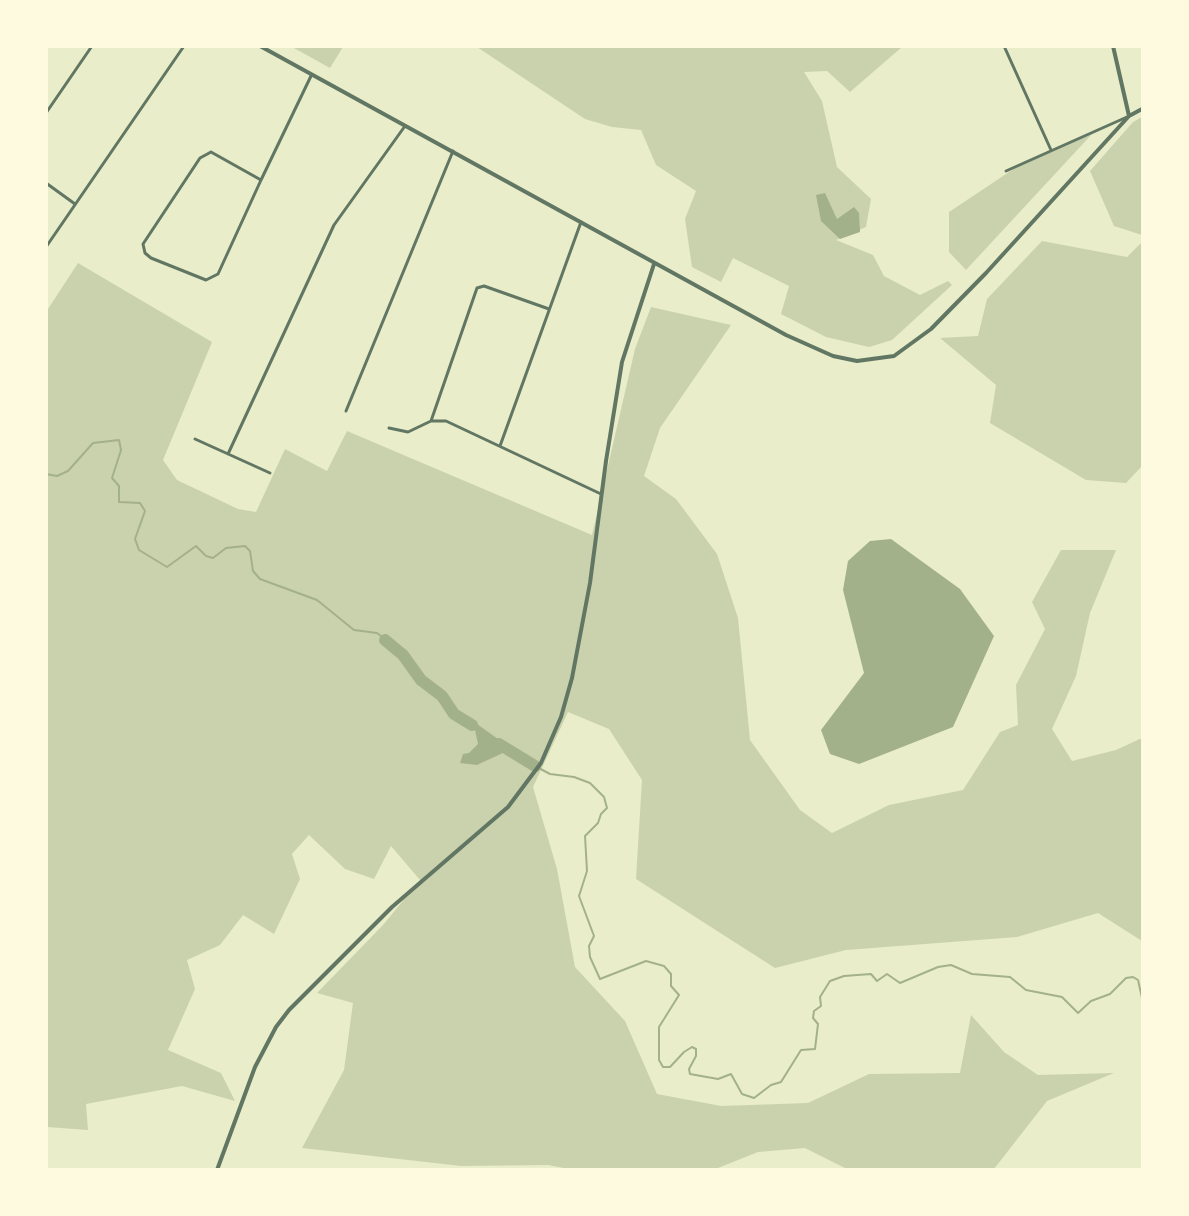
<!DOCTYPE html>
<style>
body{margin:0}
#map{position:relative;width:1189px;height:1216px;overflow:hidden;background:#e9edc9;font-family:"Libre Baskerville",serif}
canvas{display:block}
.frame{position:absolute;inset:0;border:48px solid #fefae0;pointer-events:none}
</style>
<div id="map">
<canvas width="1189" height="1216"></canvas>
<div class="frame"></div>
</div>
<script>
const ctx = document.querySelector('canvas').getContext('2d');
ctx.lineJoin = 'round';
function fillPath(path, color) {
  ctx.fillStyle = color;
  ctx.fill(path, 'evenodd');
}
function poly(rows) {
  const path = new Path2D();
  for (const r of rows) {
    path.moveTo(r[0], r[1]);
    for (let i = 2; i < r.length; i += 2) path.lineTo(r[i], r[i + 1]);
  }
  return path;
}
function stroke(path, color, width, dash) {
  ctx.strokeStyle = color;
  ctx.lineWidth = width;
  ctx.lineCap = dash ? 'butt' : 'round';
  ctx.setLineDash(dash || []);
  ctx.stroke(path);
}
fillPath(poly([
 [292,47,343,47,330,68],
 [477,47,902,47,850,92,827,71,804,72,822,101,837,167,871,199,866,227,836,240,873,255,884,276,920,295,948,281,952,285,892,340,869,347,826,337,781,314,789,286,733,258,721,282,692,267,685,219,696,191,656,165,641,130,612,127,585,119],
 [1142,117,1142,235,1114,226,1090,171,1133,122],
 [1092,134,966,270,949,252,949,212,1015,168],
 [1042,241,1127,257,1142,242,1142,466,1126,483,1086,480,990,423,996,385,940,338,978,336,987,299],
 [78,263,212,342,163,460,177,480,238,509,256,512,285,449,327,471,347,431,592,535,635,349,651,307,731,325,660,428,644,476,676,499,717,554,738,618,750,740,800,810,832,833,889,805,963,790,1000,732,1018,725,1016,685,1045,629,1032,602,1061,550,1116,550,1090,613,1076,676,1052,729,1072,761,1116,750,1142,738,1142,941,1098,913,1017,937,846,950,775,968,636,879,642,780,609,729,568,712,533,787,557,869,575,967,625,1021,657,1094,721,1106,808,1103,869,1074,960,1073,971,1015,1004,1052,1038,1075,1114,1073,1047,1101,994,1169,847,1169,805,1148,758,1152,713,1170,574,1170,548,1165,461,1166,302,1148,344,1070,353,1003,317,993,383,925,420,880,391,846,374,879,345,869,309,835,292,854,300,879,274,934,243,915,220,945,187,960,195,989,168,1050,221,1073,235,1101,182,1086,86,1104,88,1130,47,1127,46,312]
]), '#cad2ad');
fillPath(poly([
 [825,193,837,219,854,207,859,213,860,232,840,239,821,221,816,195],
 [891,539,960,589,994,636,953,727,859,764,830,754,821,730,864,673,843,590,848,561,870,541],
 [463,714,512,749,512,753,505,752,477,765,460,763,463,754,469,753,478,744,475,730,458,718]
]), '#a3b18a');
stroke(poly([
 [46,474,57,476,68,471,93,443,119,440,121,450,112,478,119,486,119,502,140,503,145,511,135,539,139,550,167,567,196,546,206,556,213,558,226,548,245,546,250,551,253,571,260,579,317,600,354,630,377,633,402,652,416,672,458,718],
 [535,766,550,774,574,777,590,783,604,797,607,808,601,814,598,823,585,836,587,871,579,896,594,936,589,946,590,957,600,979,646,961,664,966,671,974,671,986,679,995,659,1027,659,1060,663,1067,670,1067,684,1052,692,1047,696,1049,696,1056,689,1069,690,1074,718,1079,731,1074,742,1094,754,1098,771,1085,781,1082,801,1050,815,1049,818,1024,813,1018,814,1011,821,1006,820,997,830,981,844,976,871,974,877,981,887,974,900,983,938,967,951,965,972,974,1010,977,1026,990,1062,997,1078,1013,1091,1001,1110,994,1126,978,1133,977,1138,980,1142,998]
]), '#a3b18a', 2);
stroke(poly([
 [385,640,403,655,421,680,442,696,454,714,472,725],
 [499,744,535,766]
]), '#a3b18a', 12);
stroke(poly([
 [1004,46,1051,150],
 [46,113,92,46],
 [211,152,261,180,218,274,206,280,151,258,145,253,143,244,200,158,211,152],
 [1006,171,1127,117],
 [261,180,311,76],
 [46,183,75,204],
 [46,247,184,46],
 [346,411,453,151],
 [431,421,477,288,484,286,549,309],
 [389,428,408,432,431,421,446,421,601,494],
 [195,439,270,473],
 [500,446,581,222],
 [228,454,334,225,405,126]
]), '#617663', 3);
stroke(poly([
 [260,46,786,335,833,356,857,361,894,356,931,329,986,273,1129,116,1142,109],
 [1113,46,1129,116],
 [217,1170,255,1067,276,1027,289,1010,392,907,508,807,541,763,561,717,572,678,590,583,606,461,622,362,654,264]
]), '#617663', 4);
</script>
